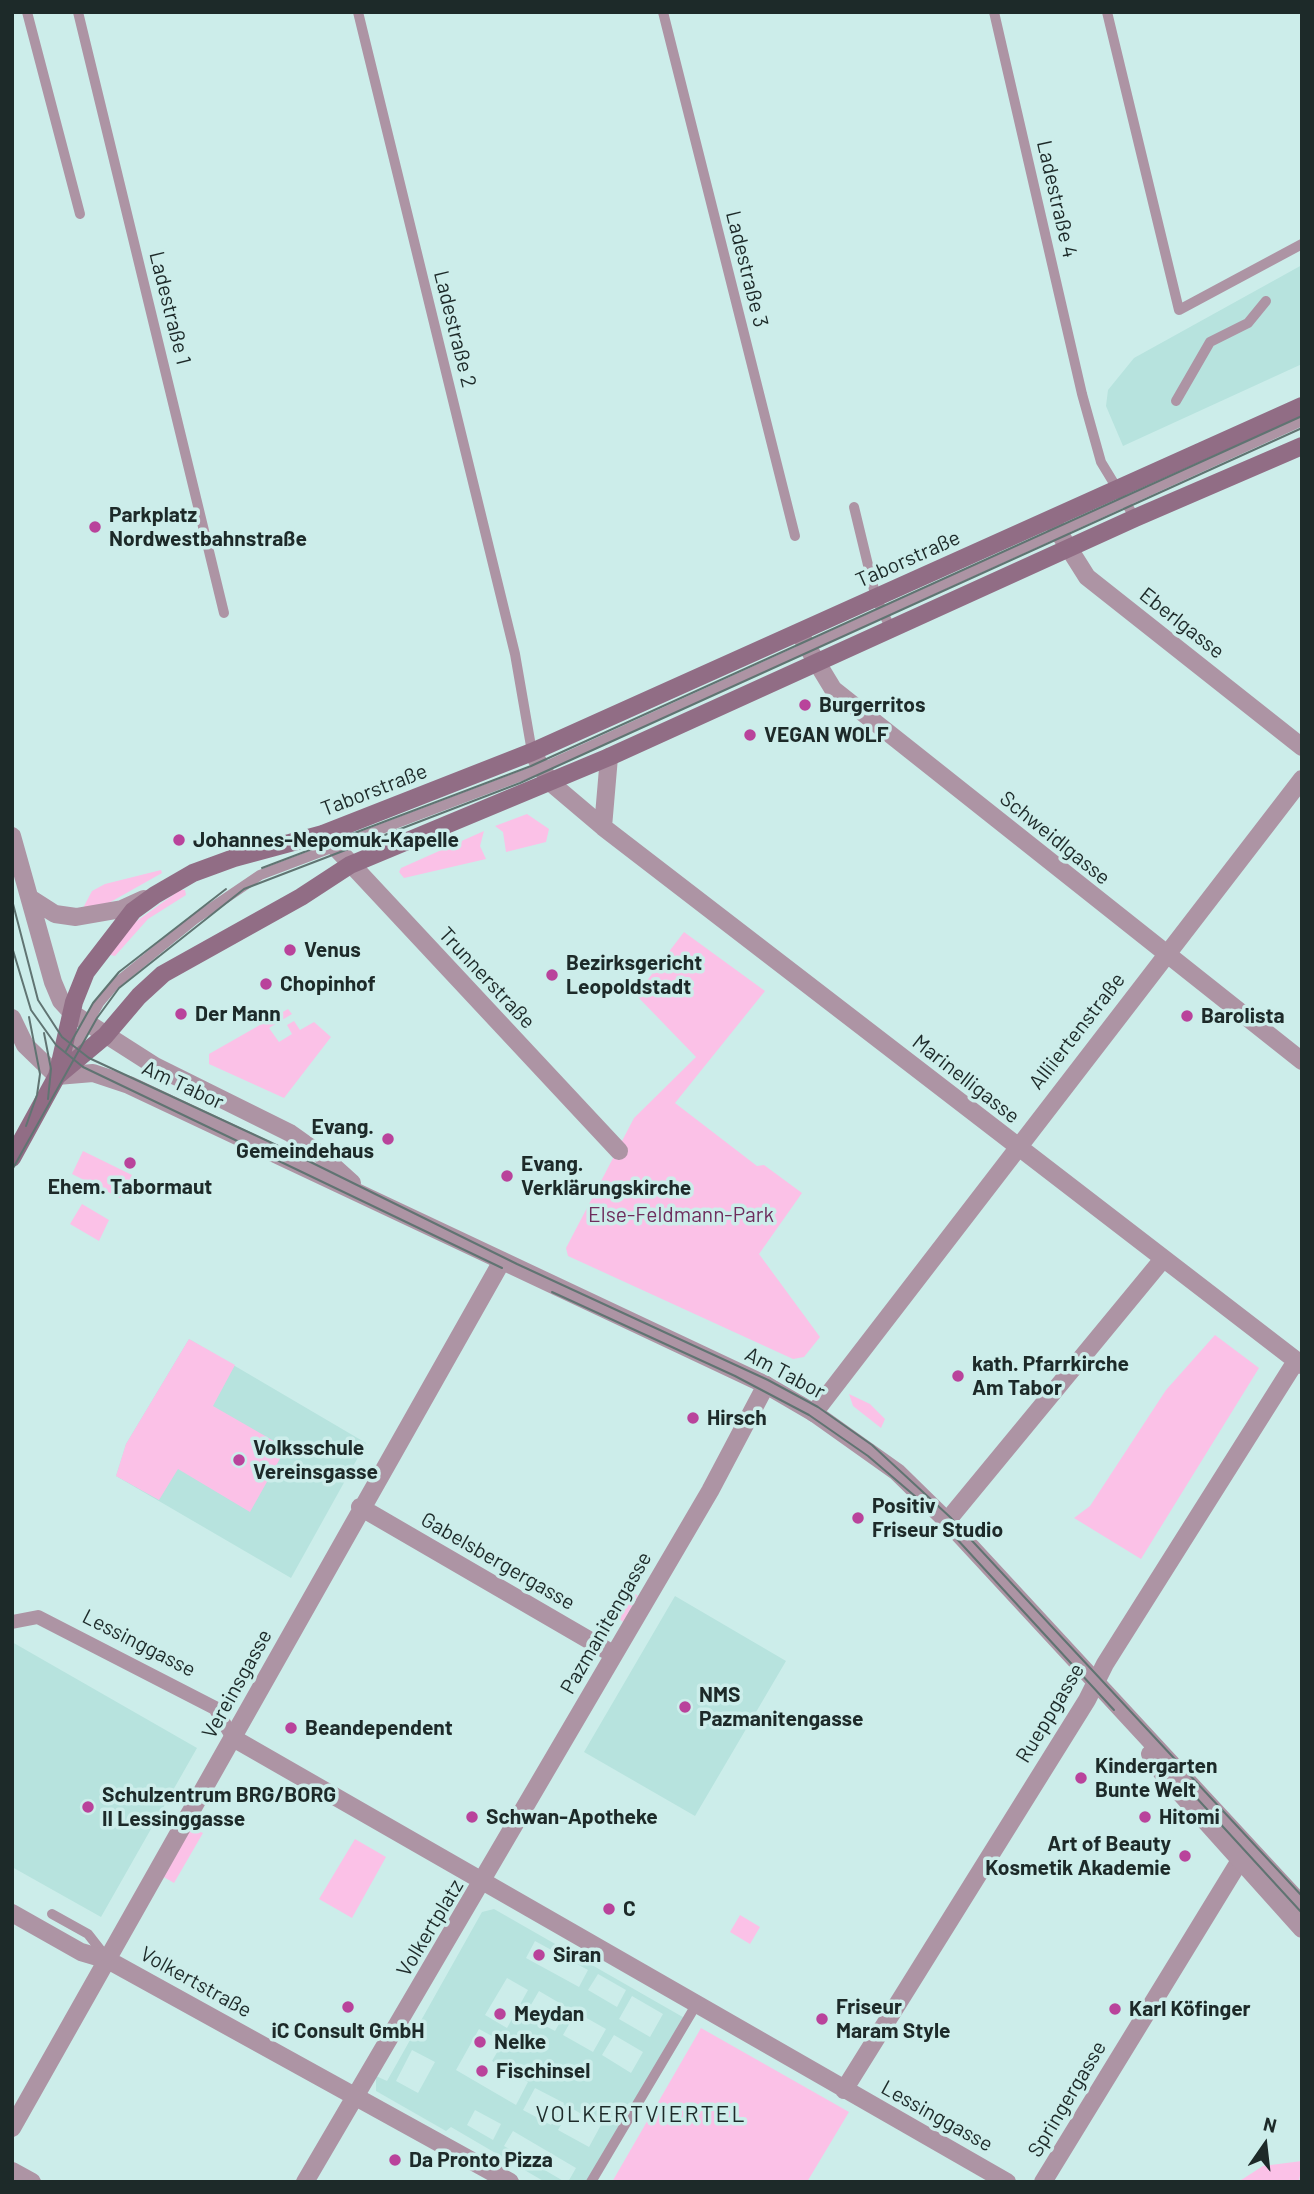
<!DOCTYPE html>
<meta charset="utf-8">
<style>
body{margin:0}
#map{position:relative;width:1314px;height:2194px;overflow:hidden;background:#ccedea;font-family:Barlow,sans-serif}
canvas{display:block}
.frame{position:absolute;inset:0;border:14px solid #1d2a29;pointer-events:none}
.north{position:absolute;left:1230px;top:2110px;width:70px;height:70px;-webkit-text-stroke:5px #ccedea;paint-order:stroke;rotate:14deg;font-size:19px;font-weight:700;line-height:28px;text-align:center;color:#1d2a29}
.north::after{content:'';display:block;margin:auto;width:24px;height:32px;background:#1d2a29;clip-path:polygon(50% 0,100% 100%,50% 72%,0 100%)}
</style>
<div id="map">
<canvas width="1314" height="2194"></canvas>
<div class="frame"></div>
<div class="north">N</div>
</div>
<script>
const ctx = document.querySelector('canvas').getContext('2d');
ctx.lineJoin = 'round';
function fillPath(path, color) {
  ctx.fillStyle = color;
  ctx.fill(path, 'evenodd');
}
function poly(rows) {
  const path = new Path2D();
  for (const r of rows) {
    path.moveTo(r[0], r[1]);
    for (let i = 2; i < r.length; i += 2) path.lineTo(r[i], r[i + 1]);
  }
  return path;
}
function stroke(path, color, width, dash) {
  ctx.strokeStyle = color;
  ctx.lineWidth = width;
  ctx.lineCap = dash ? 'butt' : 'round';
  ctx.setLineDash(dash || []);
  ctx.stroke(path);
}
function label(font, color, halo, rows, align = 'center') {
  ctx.font = font + ' Barlow,sans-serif';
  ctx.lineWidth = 7;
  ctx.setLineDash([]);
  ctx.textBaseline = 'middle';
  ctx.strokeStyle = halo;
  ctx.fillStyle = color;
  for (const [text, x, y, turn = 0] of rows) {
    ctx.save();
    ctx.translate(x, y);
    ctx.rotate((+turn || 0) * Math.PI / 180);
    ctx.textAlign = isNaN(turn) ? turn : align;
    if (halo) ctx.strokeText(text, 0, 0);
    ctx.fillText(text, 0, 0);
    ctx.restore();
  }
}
fillPath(poly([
 [1302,265,1302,364,1123,446,1106,406,1108,390,1134,358],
 [189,1339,366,1443,291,1578,116,1476,126,1444],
 [675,1596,786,1661,695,1816,584,1752],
 [12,1642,197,1748,101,1917,12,1867],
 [494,1909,688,2020,591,2182,568,2182,576,2168,513,2131,504,2146,565,2182,545,2182,451,2127,446,2131,376,2091,376,2076,387,2081,482,1912],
 [535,1941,588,1970,579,1987,526,1958],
 [598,1974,626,1990,617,2007,588,1990],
 [507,1978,528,1990,507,2028,485,2015],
 [539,1991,568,2008,555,2031,525,2015],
 [632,1996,663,2014,650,2037,619,2019],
 [576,2012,606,2029,593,2052,563,2035],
 [479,2029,503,2042,492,2061,528,2082,516,2105,456,2070],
 [614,2035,643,2052,631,2073,602,2055],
 [412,2050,435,2062,418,2093,396,2081],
 [535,2088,564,2103,551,2125,523,2110],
 [571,2108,601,2125,589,2147,558,2130],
 [475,2110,501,2124,493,2140,467,2125]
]), '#b7e3de');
fillPath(poly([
 [527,814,549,829,546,842,506,852,503,832,495,826],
 [484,831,480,846,486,859,404,878,399,872,401,868],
 [161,870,162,873,107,904,82,910,92,891,105,884],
 [180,890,185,890,186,895,148,919,115,956,110,955,134,923],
 [684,932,765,991,675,1103,757,1166,764,1165,802,1193,759,1254,820,1337,804,1357,793,1359,568,1256,566,1248,634,1118,696,1057,636,995],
 [288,1009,292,1014,269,1028,279,1042,292,1034,287,1025,294,1021,300,1030,314,1022,331,1037,284,1098,209,1064,209,1054],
 [83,1151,132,1175,120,1198,72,1174],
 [82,1204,109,1220,99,1241,70,1224],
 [1215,1335,1259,1368,1141,1559,1074,1518,1090,1506,1166,1390],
 [189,1339,235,1365,213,1406,286,1448,250,1512,178,1469,159,1500,116,1476,126,1444],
 [849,1394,870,1404,885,1419,881,1428,853,1406],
 [627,1588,638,1596,623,1622,612,1613],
 [191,1828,203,1833,174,1883,162,1876],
 [355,1839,386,1857,352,1918,319,1899],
 [740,1915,760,1927,750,1944,730,1932],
 [701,2028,849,2112,807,2182,612,2182],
 [1302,2161,1299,2182,1238,2182,1263,2166]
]), '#fbc1e7');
stroke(poly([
 [27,12,80,214],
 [78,12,224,613],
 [358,12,515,654,532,752],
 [663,12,795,536],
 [994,12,1082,394,1101,462,1135,518],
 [1107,12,1179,310,1302,244],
 [1176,401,1210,342,1248,323,1266,301],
 [854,507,876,598,891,629],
 [67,1061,99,1003,115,984,195,919,260,875,542,768,1302,421],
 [52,1914,88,1934,106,1957],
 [591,2182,696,2005]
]), '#ad94a4', 10);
stroke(poly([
 [12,1622,38,1617,215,1708,233,1738]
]), '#ad94a4', 14);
stroke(poly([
 [1051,520,1087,577,1302,747],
 [799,633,833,689,1302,1061],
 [532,752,551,783,603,827,1302,1365],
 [603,827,609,757],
 [323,834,619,1151],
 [814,1413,1302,779],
 [360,1507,613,1654],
 [947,1521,1163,1259],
 [233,1738,1007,2182],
 [12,1913,81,1952,108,1960,510,2182],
 [844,2090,1087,1700,1105,1664,1296,1361],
 [12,2128,502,1261],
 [12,2171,32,2182],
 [305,2182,710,1491,766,1385],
 [1043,2182,1239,1862]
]), '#ad94a4', 18);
stroke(poly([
 [12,836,53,982,61,1001,72,1013,155,1066,290,1133,321,1155,352,1183],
 [30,898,55,914,76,917,122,909,144,899],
 [12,1018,25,1045,57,1076,93,1073,129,1085,766,1385,814,1413,897,1472,947,1521,1302,1905],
 [1150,1754,1163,1774,1302,1929]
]), '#ad94a4', 18);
stroke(poly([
 [57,1076,105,1036,139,996,163,974,301,897,350,865,609,757,1135,518,1302,446],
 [12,1158,57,1076,74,1002,86,972,133,911,155,895,193,873,234,858,323,834,532,752,1302,406]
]), '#916d85', 18);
stroke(poly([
 [262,868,531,766,1302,416],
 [12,900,38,1000,62,1037,89,1058,272,1143,517,1264,768,1380,818,1407,872,1445,950,1517,1302,1896],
 [12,947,31,1010,56,1045,83,1067,502,1268],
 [44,1033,51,1069,48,1099],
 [66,1051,93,1003,119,972,226,889],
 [26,1126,37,1095,40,1074,29,1017],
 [12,1170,97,1018,119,988,244,889,520,783,1302,428],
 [552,1292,735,1376,809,1415,868,1456,916,1497],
 [955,1537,1114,1710],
 [1193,1794,1302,1913]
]), '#607472', 2);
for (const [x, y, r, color] of [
 [95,527,7,"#b9439b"],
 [805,705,7,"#b9439b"],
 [750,735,7,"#b9439b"],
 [179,840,7,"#b9439b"],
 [290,950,7,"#b9439b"],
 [552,975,7,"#b9439b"],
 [266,984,7,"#b9439b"],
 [181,1014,7,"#b9439b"],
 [1187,1016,7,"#b9439b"],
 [388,1139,7,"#b9439b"],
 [130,1163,7,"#b9439b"],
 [507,1176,7,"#b9439b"],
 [958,1376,7,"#b9439b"],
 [693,1418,7,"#b9439b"],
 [239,1460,7,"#b9439b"],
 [858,1518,7,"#b9439b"],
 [685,1707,7,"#b9439b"],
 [291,1728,7,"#b9439b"],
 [1081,1778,7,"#b9439b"],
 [88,1807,7,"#b9439b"],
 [472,1817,7,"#b9439b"],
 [1145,1817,7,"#b9439b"],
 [1185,1856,7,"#b9439b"],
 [609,1909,7,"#b9439b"],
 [539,1955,7,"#b9439b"],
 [348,2007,7,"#b9439b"],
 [1115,2009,7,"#b9439b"],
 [500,2014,7,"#b9439b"],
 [822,2019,7,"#b9439b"],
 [480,2042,7,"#b9439b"],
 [482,2071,7,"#b9439b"],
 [395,2160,7,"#b9439b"]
]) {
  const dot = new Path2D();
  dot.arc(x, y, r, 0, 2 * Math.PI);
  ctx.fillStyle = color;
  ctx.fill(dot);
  stroke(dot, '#ccedea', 2.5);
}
label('21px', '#1d2a29', '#ccedea', [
 ["Ladestraße 4",1057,199,77],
 ["Ladestraße 3",747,269,76],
 ["Ladestraße 1",170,308,76],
 ["Ladestraße 2",455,329,76],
 ["Taborstraße",908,559,-24],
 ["Eberlgasse",1182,623,38],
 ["Taborstraße",374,790,-21],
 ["Schweidlgasse",1055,838,39],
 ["Trunnerstraße",487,978,47],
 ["Alliiertenstraße",1077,1031,-52],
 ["Marinelligasse",966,1079,38],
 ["Am Tabor",183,1085,25],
 ["Am Tabor",785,1373,28],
 ["Gabelsbergergasse",498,1561,30],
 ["Pazmanitengasse",606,1623,-60],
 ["Lessinggasse",139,1643,27],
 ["Vereinsgasse",237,1684,-61],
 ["Rueppgasse",1050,1713,-59],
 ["Volkertplatz",430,1928,-59],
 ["Volkertstraße",196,1982,29],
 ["Springergasse",1067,2099,-59],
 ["Lessinggasse",937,2116,29]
]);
label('bold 21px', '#1d2a29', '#ccedea', [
 ["Parkplatz",109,515],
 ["Nordwestbahnstraße",109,539],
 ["Burgerritos",819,705],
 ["VEGAN WOLF",764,735],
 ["Johannes-Nepomuk-Kapelle",193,840],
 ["Venus",304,950],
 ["Bezirksgericht",566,963],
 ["Leopoldstadt",566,987],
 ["Chopinhof",280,984],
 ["Der Mann",195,1014],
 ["Barolista",1201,1016],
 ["Evang.",374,1127,"right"],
 ["Gemeindehaus",374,1151,"right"],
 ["Evang.",521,1164],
 ["Verklärungskirche",521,1188],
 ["Ehem. Tabormaut",130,1187,"center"],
 ["kath. Pfarrkirche",972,1364],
 ["Am Tabor",972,1388],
 ["Hirsch",707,1418],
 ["Volksschule",253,1448],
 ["Vereinsgasse",253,1472],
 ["Positiv",872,1506],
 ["Friseur Studio",872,1530],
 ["NMS",699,1695],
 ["Pazmanitengasse",699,1719],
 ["Beandependent",305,1728],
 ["Kindergarten",1095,1766],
 ["Bunte Welt",1095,1790],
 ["Schulzentrum BRG/BORG",102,1795],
 ["II Lessinggasse",102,1819],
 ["Schwan-Apotheke",486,1817],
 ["Hitomi",1159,1817],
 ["Art of Beauty",1171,1844,"right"],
 ["Kosmetik Akademie",1171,1868,"right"],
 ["C",623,1909],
 ["Siran",553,1955],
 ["Friseur",836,2007],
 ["Maram Style",836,2031],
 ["Karl Köfinger",1129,2009],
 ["Meydan",514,2014],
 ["iC Consult GmbH",348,2031,"center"],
 ["Nelke",494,2042],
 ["Fischinsel",496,2071],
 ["Da Pronto Pizza",409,2160]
], 'left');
label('21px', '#6e2d5d', '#ccedea', [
 ["Else-Feldmann-Park",681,1215]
]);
ctx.letterSpacing = '2px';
label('23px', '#1d2a29', '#ccedea', [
 ["VOLKERTVIERTEL",641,2114]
]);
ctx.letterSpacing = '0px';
</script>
